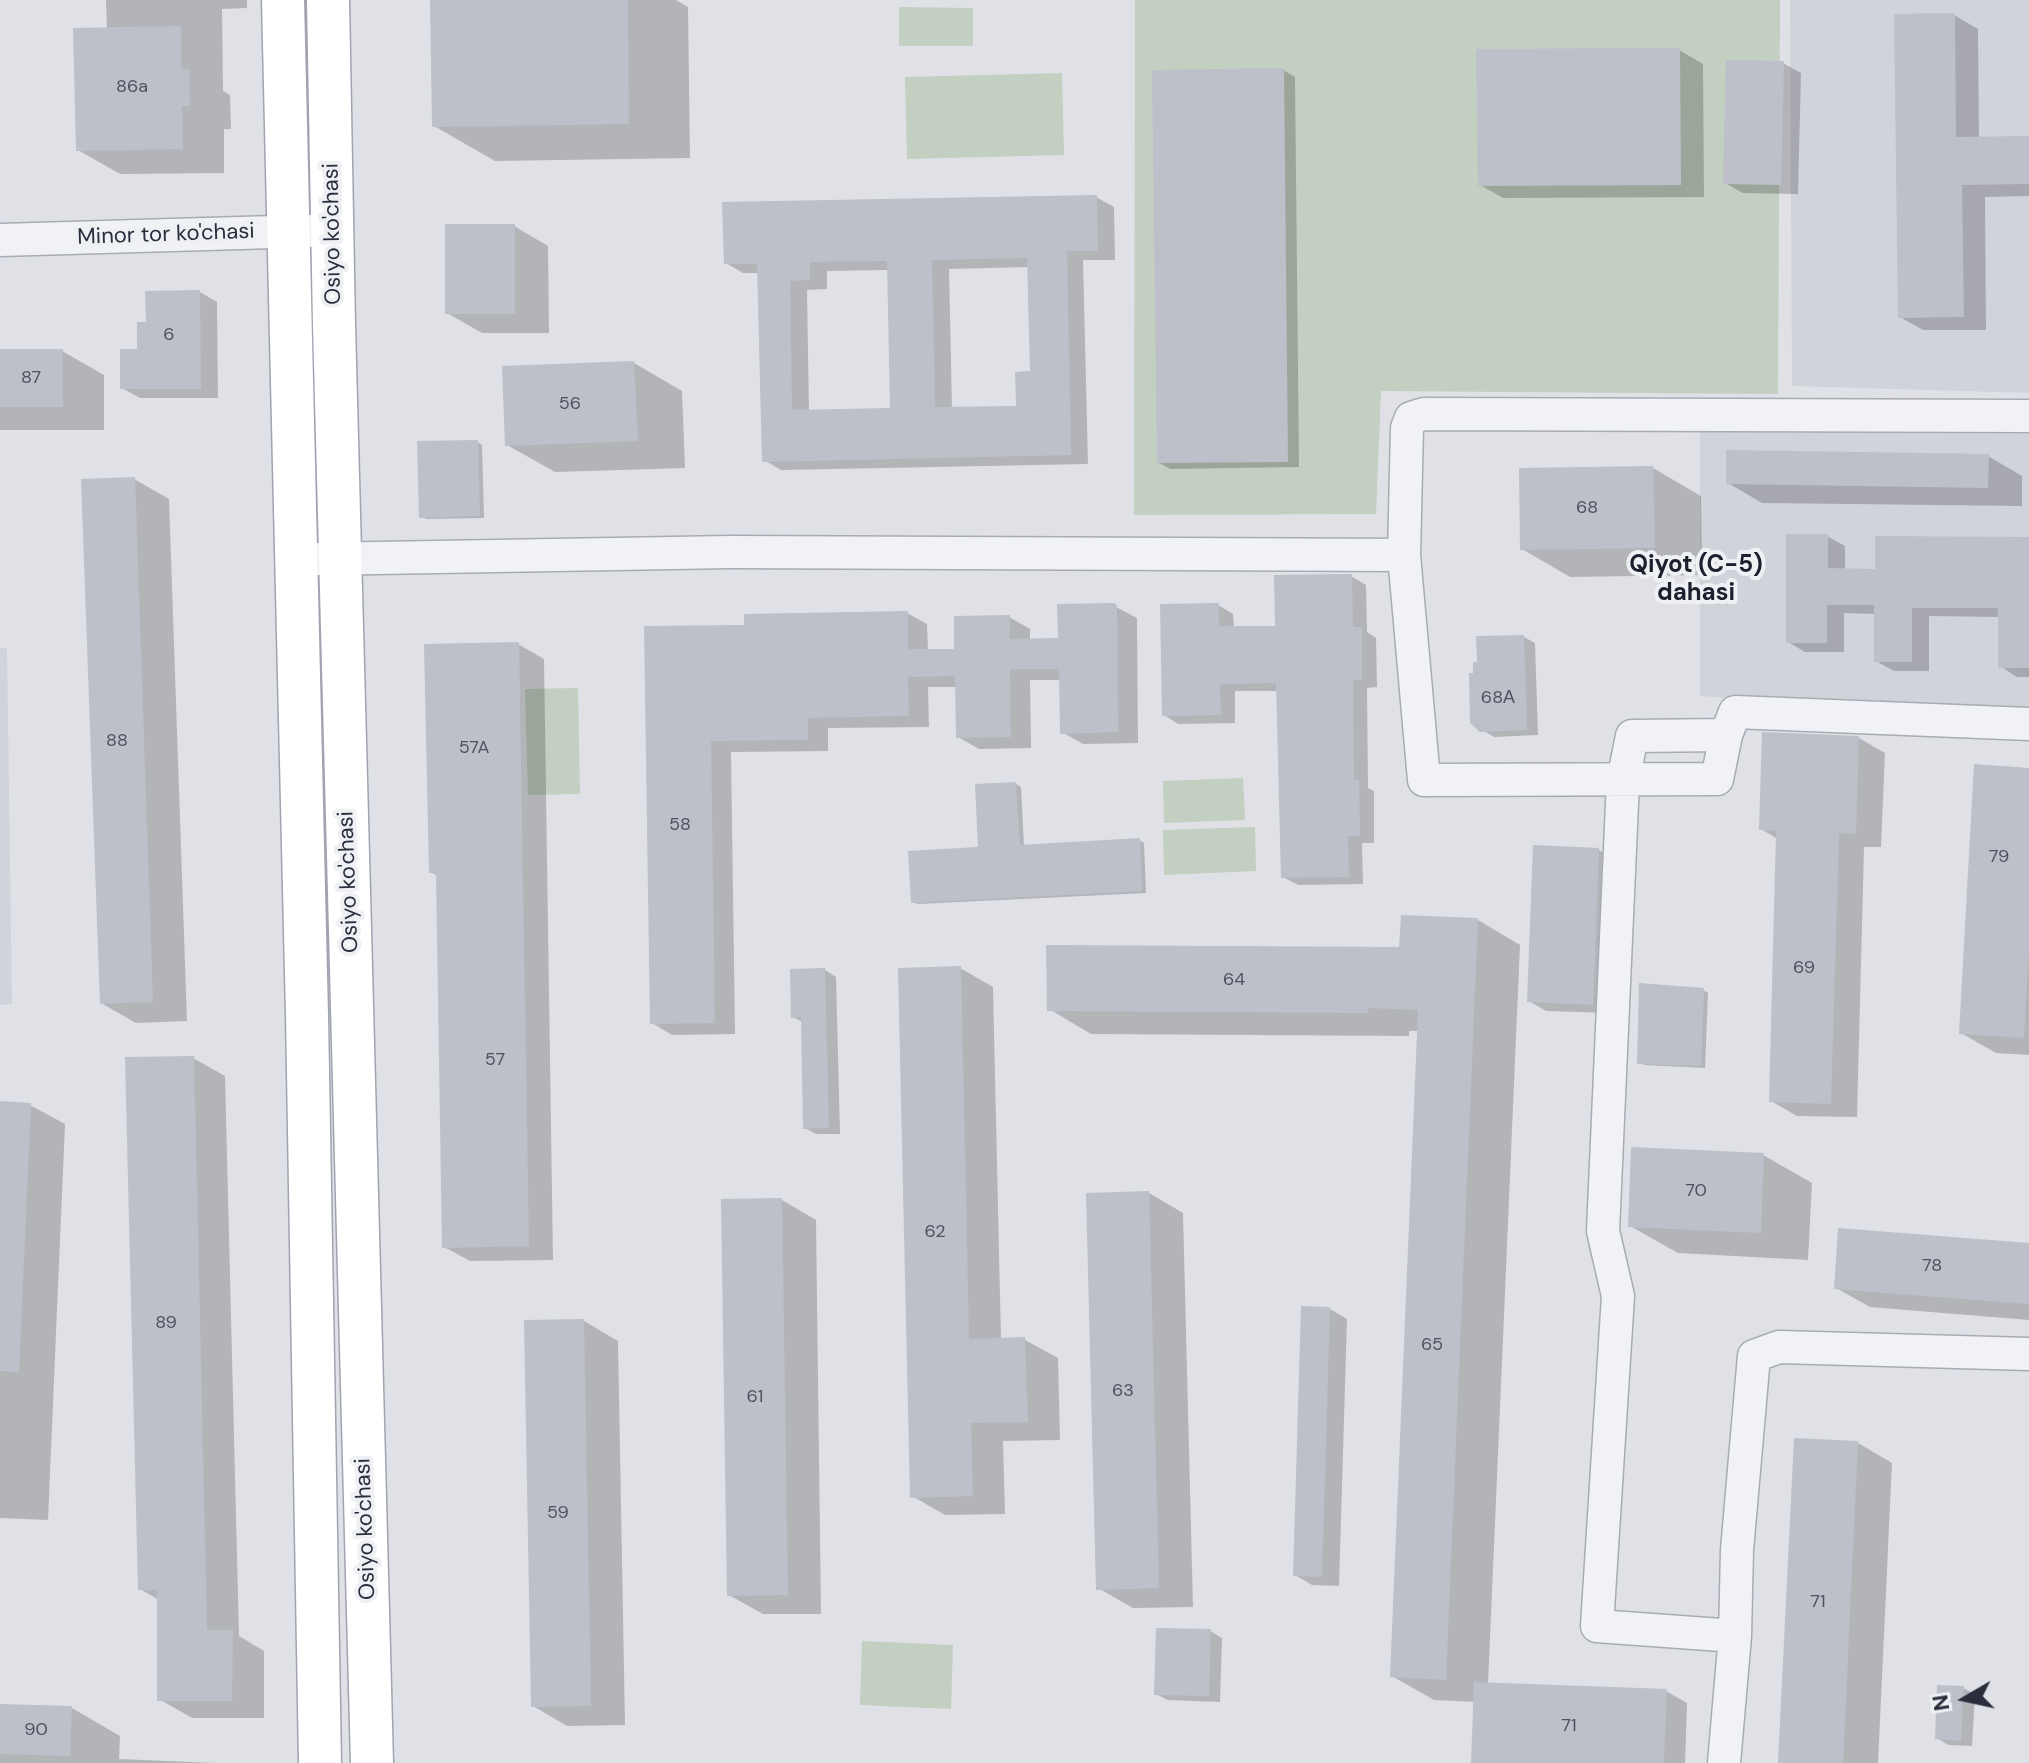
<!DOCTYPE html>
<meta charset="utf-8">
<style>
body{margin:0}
#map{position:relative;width:2029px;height:1763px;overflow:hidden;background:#dfe1e7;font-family:"DM Sans",sans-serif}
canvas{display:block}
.north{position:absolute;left:1925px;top:1659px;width:80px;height:80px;-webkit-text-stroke:6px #eef0f4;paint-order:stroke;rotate:261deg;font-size:22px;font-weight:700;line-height:32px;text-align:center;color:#2a2d3c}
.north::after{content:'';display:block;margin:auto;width:28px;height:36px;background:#2a2d3c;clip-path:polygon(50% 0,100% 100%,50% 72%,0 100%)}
</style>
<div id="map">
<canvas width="2029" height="1763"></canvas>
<div class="north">N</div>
</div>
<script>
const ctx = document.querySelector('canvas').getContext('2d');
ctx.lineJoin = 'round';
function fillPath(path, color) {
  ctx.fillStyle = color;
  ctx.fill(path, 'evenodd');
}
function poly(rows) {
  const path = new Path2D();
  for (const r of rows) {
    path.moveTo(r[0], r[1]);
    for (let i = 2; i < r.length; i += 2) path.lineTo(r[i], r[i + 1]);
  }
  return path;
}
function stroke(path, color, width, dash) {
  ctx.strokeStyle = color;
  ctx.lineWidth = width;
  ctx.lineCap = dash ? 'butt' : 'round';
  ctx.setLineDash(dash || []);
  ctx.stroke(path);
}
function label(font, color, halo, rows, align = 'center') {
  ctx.font = font + ' "DM Sans",sans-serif';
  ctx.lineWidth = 8;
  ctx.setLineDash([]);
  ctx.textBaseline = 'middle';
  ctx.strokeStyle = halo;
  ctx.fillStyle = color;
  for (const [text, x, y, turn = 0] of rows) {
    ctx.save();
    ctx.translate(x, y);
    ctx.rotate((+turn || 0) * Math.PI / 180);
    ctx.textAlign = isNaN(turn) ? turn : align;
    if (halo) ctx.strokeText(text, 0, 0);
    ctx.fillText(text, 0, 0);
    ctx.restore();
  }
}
fillPath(poly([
 [1790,0,2029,0,2029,393,1792,386],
 [1700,432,2029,434,2029,720,1700,696],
 [0,648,7,648,12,1004,0,1005]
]), '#d1d3db');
fillPath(poly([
 [1135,0,1780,0,1778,394,1381,391,1376,514,1134,515],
 [899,7,973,8,973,46,899,46],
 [1062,73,1064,155,907,159,905,77],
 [578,688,580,794,528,795,525,689],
 [1243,778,1245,820,1164,823,1163,781],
 [1255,827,1256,871,1164,875,1163,830],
 [862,1641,953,1645,951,1709,860,1705]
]), '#c2cfc1');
fillPath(poly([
 [106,0,247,0,247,8,222,9,223,91,230,95,231,129,224,129,224,173,120,174,78,150,107,30],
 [432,0,676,0,688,7,690,158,495,161,434,126],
 [1954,15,1978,29,1979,139,2029,138,2029,196,1985,197,1986,330,1923,330,1900,317],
 [1679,50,1703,64,1704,197,1503,198,1480,185],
 [1783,63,1801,73,1798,194,1743,193,1725,183],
 [1283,70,1295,77,1299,467,1170,469,1158,462],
 [1096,197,1114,207,1115,260,1083,260,1088,464,781,470,764,460,759,273,743,273,726,263],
 [1029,267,1032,373,1018,407,952,409,949,269],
 [889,270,892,410,809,412,807,290,827,289,827,271],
 [514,226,548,246,549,333,482,333,447,313],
 [200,292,217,302,218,398,140,398,122,388,139,351,148,324],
 [0,351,62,351,104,375,104,430,0,430],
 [634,363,682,391,685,468,555,472,507,445],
 [477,442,482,445,484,518,426,519,421,516],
 [1988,456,2022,476,2022,506,1762,503,1728,483],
 [1653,468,1701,496,1702,575,1570,577,1522,549],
 [134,479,169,499,187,1021,136,1023,101,1003],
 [1827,536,1845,546,1845,571,1877,571,2029,539,2029,677,2017,677,2000,666,2000,617,1929,616,1929,671,1894,671,1876,661,1876,614,1844,613,1844,652,1805,652,1788,642],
 [1351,576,1366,585,1367,632,1376,638,1377,687,1367,688,1368,788,1374,791,1374,843,1362,843,1363,884,1298,885,1283,877,1279,691,1235,691,1235,723,1178,724,1164,715,1218,605,1233,614,1234,628,1277,628],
 [1116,607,1137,618,1138,743,1083,744,1062,732,1061,680,1030,680,1031,748,979,749,958,737,958,687,928,687,929,727,828,728,828,751,731,752,735,1034,672,1035,652,1023,646,628,746,627,907,613,927,624,928,651,956,651,1009,617,1030,629,1030,640,1060,640],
 [1524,637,1535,643,1538,735,1494,737,1482,730],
 [518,644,544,659,553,1260,470,1261,444,1247,439,877,431,872],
 [1859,738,1885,753,1881,847,1864,847,1857,1117,1797,1116,1771,1101,1778,839,1761,829],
 [2029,770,2029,1055,1996,1053,1961,1033],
 [1016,784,1021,787,1024,846,1139,840,1144,843,1146,893,918,904,913,902,980,849],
 [1599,850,1616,860,1610,1013,1546,1011,1529,1001],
 [1478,920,1520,945,1488,1684,1666,1691,1687,1703,1685,1763,1473,1763,1475,1702,1434,1700,1392,1676,1419,1031,1409,1031,1409,1036,1091,1034,1049,1009,1401,949],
 [960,968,993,987,1001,1340,1025,1340,1058,1358,1060,1440,1003,1441,1005,1514,945,1515,912,1496],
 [825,970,836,977,840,1134,816,1134,805,1128,803,1022,793,1017],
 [1703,990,1708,993,1705,1068,1644,1065,1639,1062],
 [193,1058,225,1076,239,1636,264,1651,264,1718,192,1718,159,1699,159,1600,140,1589],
 [0,1103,30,1105,65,1124,48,1520,0,1518],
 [1763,1155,1812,1183,1808,1260,1678,1253,1630,1226],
 [1149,1193,1183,1213,1193,1607,1133,1608,1098,1588],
 [782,1200,816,1220,821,1614,763,1614,729,1595],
 [2029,1245,2029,1320,1870,1307,1836,1288],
 [1330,1309,1347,1319,1339,1586,1312,1585,1295,1575],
 [584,1321,618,1341,625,1725,567,1726,533,1706],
 [1858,1443,1892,1463,1878,1763,1780,1763],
 [1210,1631,1222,1638,1220,1702,1168,1700,1156,1694],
 [1963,1688,1975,1694,1972,1746,1948,1745,1937,1738],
 [0,1706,72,1708,120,1736,119,1759,216,1763,0,1763]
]), '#0003');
fillPath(poly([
 [430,0,628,0,629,124,432,127],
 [1955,13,1956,137,2029,136,2029,184,1962,185,1964,317,1898,318,1894,14],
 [181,26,181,69,189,69,190,106,182,106,183,149,76,151,73,28],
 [1680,48,1681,185,1478,186,1476,49],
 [1726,60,1784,61,1781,185,1723,184],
 [1284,68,1288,462,1157,463,1152,70],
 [1097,195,1098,251,1067,251,1071,455,762,462,757,264,724,264,722,202],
 [1027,258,1030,371,1015,372,1016,406,935,407,932,260],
 [887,261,890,408,792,410,790,281,810,280,810,262],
 [445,224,515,224,515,314,445,314],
 [200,290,201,389,120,389,120,349,137,349,137,322,146,322,145,291],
 [0,349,63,349,63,407,0,407],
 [634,361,638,441,505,446,502,366],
 [478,440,480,516,419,518,417,441],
 [1726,450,1989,454,1988,488,1726,484],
 [1653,466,1655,548,1520,550,1519,468],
 [135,477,153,1002,100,1004,81,479],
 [1786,534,1828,534,1828,568,1875,569,1875,536,2029,537,2029,668,1998,668,1998,608,1912,608,1912,662,1874,662,1874,605,1827,605,1827,643,1786,643],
 [1352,574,1353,627,1362,627,1362,680,1353,680,1354,780,1359,780,1360,836,1348,836,1349,877,1281,878,1276,683,1220,684,1221,715,1162,716,1160,604,1219,603,1219,626,1275,626,1274,575],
 [1114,603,1117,605,1118,732,1060,734,1059,669,1010,669,1011,737,956,738,955,676,908,677,909,716,808,718,808,740,711,741,715,1023,650,1024,644,626,744,625,744,614,908,611,908,649,954,649,954,616,1010,615,1010,639,1058,638,1057,604],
 [1524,635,1527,730,1480,732,1470,723,1469,673,1473,673,1473,662,1477,662,1476,636],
 [519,642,529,1246,442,1248,436,873,429,873,424,644],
 [1762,732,1859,736,1856,834,1839,833,1831,1104,1769,1102,1776,831,1759,830],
 [1974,764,2029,768,2029,946,2024,1038,1959,1034],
 [1016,782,1020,845,1140,838,1142,891,911,903,908,851,978,847,975,784],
 [1533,845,1599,848,1593,1005,1527,1002],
 [1401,915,1478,918,1446,1680,1390,1677,1418,1010,1368,1008,1368,1013,1047,1011,1046,945,1399,947],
 [961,966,969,1339,1025,1337,1028,1422,971,1423,973,1496,910,1498,898,968],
 [825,968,829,1128,803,1129,801,1017,791,1018,790,969],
 [1639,983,1704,988,1701,1066,1637,1064],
 [194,1056,207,1630,233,1630,232,1701,157,1701,157,1590,138,1590,125,1057],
 [0,1101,31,1103,19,1372,0,1371],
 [1631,1147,1764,1153,1761,1233,1628,1227],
 [1149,1191,1159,1588,1096,1590,1086,1193],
 [782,1198,788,1595,727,1596,721,1199],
 [1838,1228,2029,1243,2029,1304,1834,1289],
 [1301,1306,1330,1307,1322,1577,1293,1576],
 [584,1319,591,1706,531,1707,524,1320],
 [1794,1438,1858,1441,1843,1763,1778,1763],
 [1156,1628,1211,1629,1209,1696,1154,1695],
 [1474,1682,1667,1689,1664,1763,1471,1763],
 [1937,1685,1964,1686,1961,1741,1935,1739],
 [0,1704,72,1706,70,1756,0,1754]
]), '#bdbfc9');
const minor = poly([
 [0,240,309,231],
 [2029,416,1424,414,1411,418,1407,428,1404,555,1424,780,1717,779,1726,735,1735,712,2029,724],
 [319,559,731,552,1404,555],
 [1735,1636,1737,1550,1754,1356,1779,1347,2029,1354],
 [1724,1763,1735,1636,1597,1626,1618,1296,1603,1231,1623,781,1632,736,1726,735]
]);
const major = poly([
 [283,0,307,1015,320,1763],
 [328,0,334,325,372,1763]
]);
stroke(minor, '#a9abb4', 35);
stroke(major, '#a0a4b1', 45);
stroke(minor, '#f1f2f5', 32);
stroke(major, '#fff', 42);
label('18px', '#4f525f', null, [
 ["86a",132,87],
 ["6",169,335],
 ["87",31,378],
 ["56",570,404],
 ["68",1587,508],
 ["68А",1498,698],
 ["88",117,741],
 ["57A",474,748],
 ["58",680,825],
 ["79",1999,857],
 ["69",1804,968],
 ["64",1234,980],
 ["57",495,1060],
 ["70",1696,1191],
 ["62",935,1232],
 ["78",1932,1266],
 ["89",166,1323],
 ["65",1432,1345],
 ["63",1123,1391],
 ["61",755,1397],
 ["59",558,1513],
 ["71",1818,1602],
 ["71",1569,1726],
 ["90",36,1730]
]);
label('22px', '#2a2d3c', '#eef0f4', [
 ["Osiyo ko'chasi",333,234,-91],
 ["Minor tor ko'chasi",166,235,-2],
 ["Osiyo ko'chasi",349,882,-92],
 ["Osiyo ko'chasi",366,1529,-92]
]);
label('bold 24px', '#1c1f2d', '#eef0f4', [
 ["Qiyot (C-5)",1696,566],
 ["dahasi",1696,594]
]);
</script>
